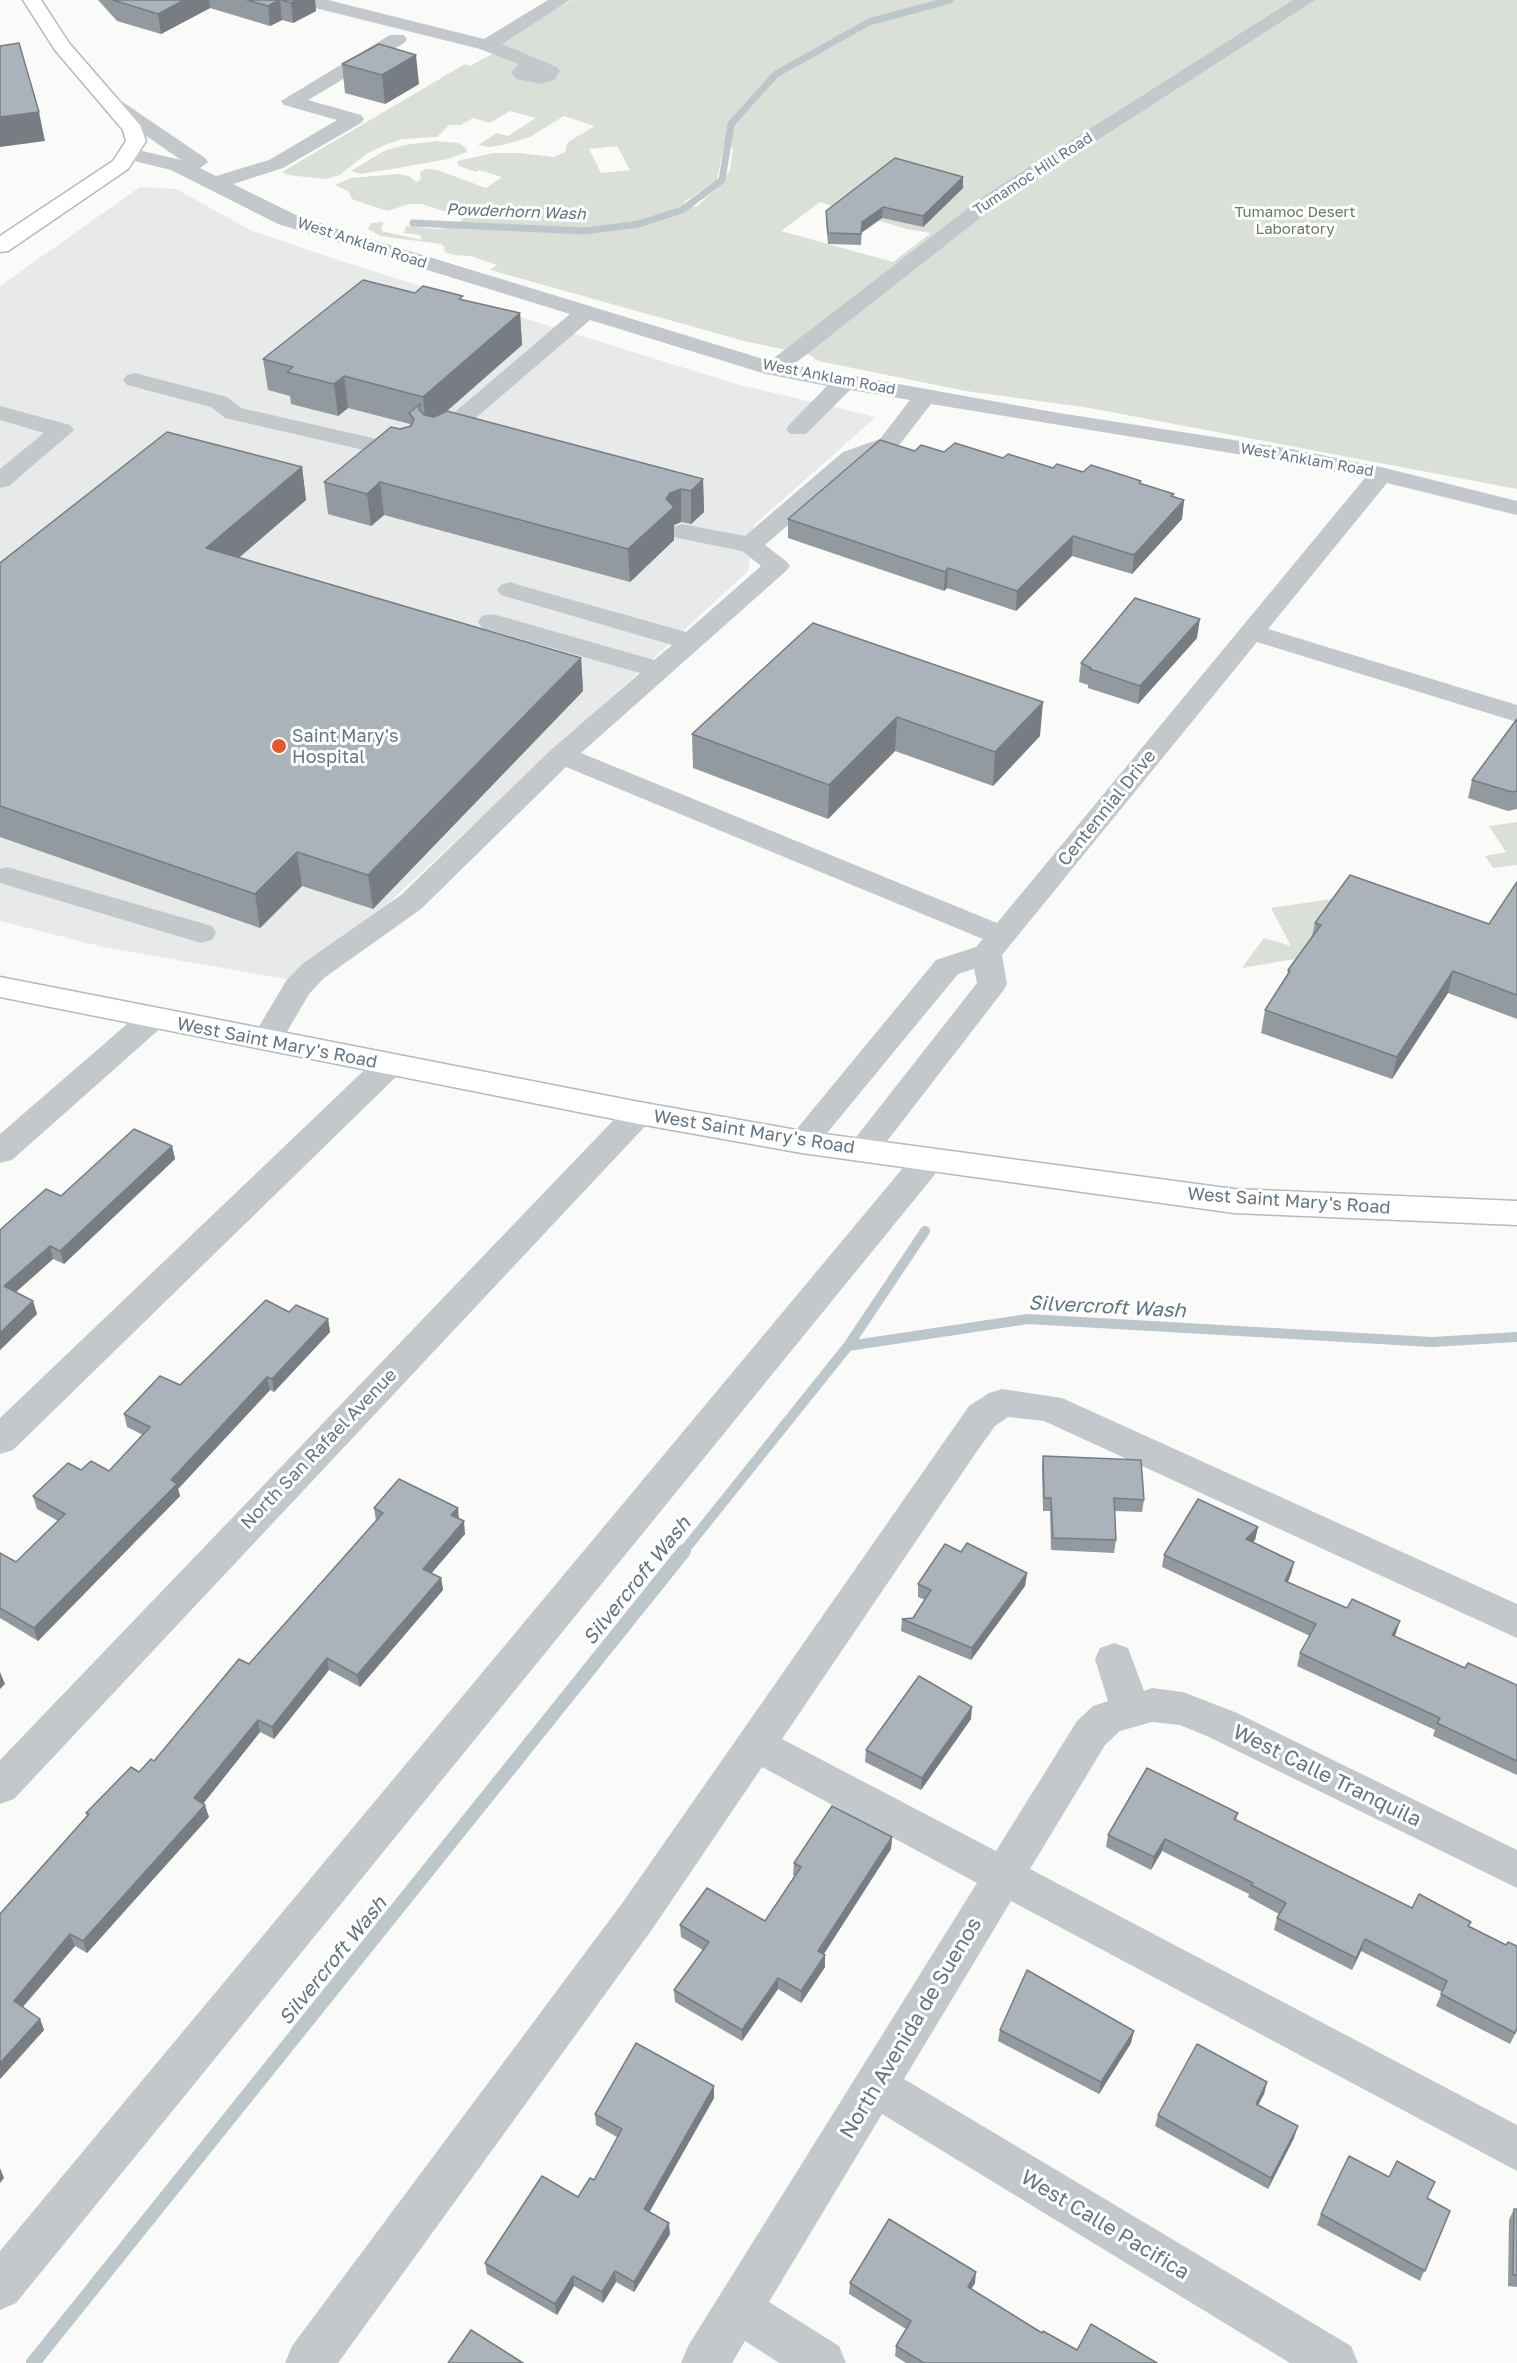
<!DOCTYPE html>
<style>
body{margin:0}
canvas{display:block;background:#fafaf8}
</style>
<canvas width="1517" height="2363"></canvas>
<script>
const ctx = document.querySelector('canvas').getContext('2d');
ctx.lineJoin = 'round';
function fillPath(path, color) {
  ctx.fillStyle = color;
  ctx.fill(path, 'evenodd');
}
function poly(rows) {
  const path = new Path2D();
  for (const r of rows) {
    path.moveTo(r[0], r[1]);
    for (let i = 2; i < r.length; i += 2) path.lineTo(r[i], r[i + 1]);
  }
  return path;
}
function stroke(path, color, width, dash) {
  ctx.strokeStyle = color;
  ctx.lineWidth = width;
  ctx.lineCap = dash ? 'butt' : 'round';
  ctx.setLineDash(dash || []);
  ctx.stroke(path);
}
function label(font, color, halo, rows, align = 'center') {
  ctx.font = font + ' "Golos Text",sans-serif';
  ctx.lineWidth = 6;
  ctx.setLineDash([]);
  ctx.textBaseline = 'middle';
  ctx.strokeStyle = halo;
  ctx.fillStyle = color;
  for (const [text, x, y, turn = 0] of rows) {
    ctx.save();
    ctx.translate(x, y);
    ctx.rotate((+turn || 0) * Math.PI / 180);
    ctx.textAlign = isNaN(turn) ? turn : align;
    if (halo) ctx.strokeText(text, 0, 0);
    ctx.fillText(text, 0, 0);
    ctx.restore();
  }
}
fillPath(poly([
 [140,187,176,189,252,231,344,262,736,384,876,417,754,525,748,571,303,982,103,947,0,921,0,286]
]), '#e8e9e9');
fillPath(poly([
 [572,0,1517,0,1517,489,1090,408,966,391,818,361,810,355,744,341,490,270,497,265,471,256,453,255,445,252,444,246,441,244,380,236,368,229,371,223,383,222,381,231,422,240,420,235,404,233,406,226,436,229,456,227,547,231,550,228,459,222,464,217,421,204,409,204,387,211,352,199,348,191,335,185,351,178,398,174,409,176,417,182,421,179,420,172,426,169,437,170,486,188,502,177,479,170,476,172,459,166,457,161,494,153,519,153,554,157,565,152,568,142,595,126,564,116,530,137,503,145,488,147,478,145,497,133,508,136,536,118,510,111,490,123,473,118,461,125,449,125,437,137,402,139,385,145,366,154,340,175,326,179,288,175,282,172,465,64,470,66,490,55,500,48,490,45],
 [724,145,733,148,730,170,722,183,696,207,683,203,717,180],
 [617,146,630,170,601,173,589,149],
 [820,202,906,229,931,233,893,262,781,231],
 [437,141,459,143,466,148,467,152,448,159,398,168,361,174,351,171,384,151,405,145],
 [1517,822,1517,865,1493,868,1485,856,1506,852,1489,826],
 [1345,897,1301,958,1242,968,1264,938,1291,946,1271,908]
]), '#dadfd7');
stroke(poly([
 [413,223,585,231,639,224,682,210,722,180,731,124,776,74,869,22,950,0]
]), '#bbc7cb', 7);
stroke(poly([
 [848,1346,925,1231],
 [683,1552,848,1346,1028,1319,1432,1342,1517,1337]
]), '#bbc7cb', 10);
stroke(poly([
 [33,2363,684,1551]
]), '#bbc7cb', 14);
const major = poly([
 [23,0,41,0,69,43,140,125,146,141,128,169,8,251,0,252,0,236,113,161,126,141,123,130,55,50,23,0],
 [0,977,639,1102,802,1131,1234,1189,1517,1201,1517,1225,1234,1213,802,1153,639,1124,0,997,0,977]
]);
stroke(major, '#b5babe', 3);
fillPath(poly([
 [297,0,328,0,484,39,548,0,570,0,502,44,557,67,560,71,554,80,541,84,516,79,511,72,519,64,480,49,299,4,297,0],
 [1293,0,1315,0,998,204,793,365,1059,413,1292,449,1381,467,1517,501,1517,515,1387,483,1268,629,1517,705,1517,722,1257,642,1002,955,1007,984,1003,991,874,1158,862,1161,850,1158,846,1150,977,983,974,969,958,974,813,1150,802,1153,791,1150,786,1142,936,960,976,947,983,939,566,767,421,909,324,978,309,994,278,1047,267,1050,256,1047,251,1040,286,981,302,964,401,895,552,749,640,673,482,628,478,622,482,616,491,614,500,616,654,660,672,645,501,595,497,590,501,585,510,582,519,585,686,632,761,566,742,551,673,537,669,532,673,527,682,524,745,536,843,452,880,439,910,400,850,390,806,434,790,434,786,429,790,424,827,386,766,374,590,320,444,445,436,447,428,445,424,440,428,435,570,314,278,224,171,170,122,158,119,154,122,150,129,148,181,160,103,106,100,102,103,98,117,98,205,158,208,162,200,168,216,176,269,160,337,120,284,105,281,101,390,35,404,35,407,39,404,43,308,100,361,115,364,119,361,123,283,168,233,184,294,214,347,232,770,361,984,196,1293,0],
 [931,404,1292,463,1365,478,997,923,581,753,786,571,790,566,786,561,765,545,861,462,896,449,931,404],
 [135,373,227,397,241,408,412,447,415,452,412,457,403,459,225,418,211,407,127,385,123,380,127,375,135,373],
 [0,406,70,425,74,430,9,486,0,488,0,469,44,433,0,420,0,406],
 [7,867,212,926,216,933,212,940,201,943,0,883,0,869,7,867],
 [152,1009,163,1012,168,1019,163,1026,12,1160,0,1163,0,1134,141,1012,152,1009],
 [389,1054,400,1057,405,1065,400,1073,13,1450,0,1454,0,1418,378,1057,389,1054],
 [639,1102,650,1105,655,1113,650,1121,14,1799,0,1804,0,1760,628,1105,639,1102],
 [929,1148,941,1151,945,1159,941,1167,16,2303,0,2310,0,2251,917,1151,929,1148],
 [1002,1389,1062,1398,1517,1604,1517,1638,1044,1421,1008,1417,995,1426,975,1454,782,1739,996,1851,1077,1721,1093,1706,1108,1701,1095,1659,1100,1648,1114,1643,1128,1648,1144,1691,1152,1688,1183,1692,1237,1713,1517,1850,1517,1888,1209,1737,1180,1725,1152,1722,1120,1731,1105,1745,1030,1869,1517,2125,1517,2171,1011,1901,904,2079,1351,2346,1358,2363,1290,2363,882,2114,769,2302,839,2346,846,2363,779,2363,745,2341,732,2363,681,2363,688,2346,977,1883,762,1767,653,1928,338,2363,285,2363,292,2346,623,1902,969,1406,989,1393,1002,1389]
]), '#c3c8cc');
fillPath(major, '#fff');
fillPath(poly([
 [98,0,315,0,316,11,293,23,282,20,270,26,210,8,161,34,117,21],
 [342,64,419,84,385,104,345,93],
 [963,177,963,188,923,227,882,218,861,233,861,245,828,244,826,222,826,211],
 [415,293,463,300,520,313,522,345,446,412,703,479,704,512,691,524,681,522,674,525,674,540,630,582,384,515,371,526,328,514,324,482,400,429,410,426,410,424,348,408,338,416,291,404,290,396,268,390,263,359],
 [915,451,944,452,1003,458,1053,468,1083,472,1141,484,1174,494,1173,497,1184,500,1182,519,1132,574,1072,556,1016,611,947,588,944,591,788,538,788,519],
 [302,467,306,500,239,557,581,658,583,691,373,909,302,886,260,928,0,837,0,563],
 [813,623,1040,736,993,786,895,751,828,819,693,768,692,734],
 [1197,638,1138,704,1088,688,1088,685,1079,682,1081,663],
 [1517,719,1517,809,1508,811,1468,798,1472,780],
 [1517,882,1517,1019,1448,993,1392,1079,1261,1033,1265,1010,1287,976,1288,970,1312,936,1315,923,1489,924],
 [172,1146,175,1159,64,1264,53,1259,16,1292,33,1301,37,1314,0,1350,0,1230,61,1196],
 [289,1312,328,1319,330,1332,274,1392,270,1390,178,1489,180,1496,38,1641,0,1618,0,1553,16,1562,58,1521,37,1509,33,1496,81,1470,109,1471,143,1435,127,1427,124,1414,180,1385],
 [1043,1456,1144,1500,1142,1512,1115,1511,1116,1540,1114,1553,1051,1550,1050,1511,1043,1511,1042,1468],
 [374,1508,459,1519,465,1534,431,1573,441,1578,443,1590,360,1687,329,1670,274,1739,260,1732,203,1804,209,1817,87,1953,75,1946,23,2007,40,2019,44,2030,0,2079,0,1914,87,1816,86,1813,139,1772,154,1761,249,1664,376,1521],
 [1258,1527,1255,1540,1253,1542,1294,1562,1291,1574,1288,1582,1396,1633,1395,1636,1465,1668,1517,1685,1517,1775,1433,1736,1435,1730,1297,1666,1300,1653,1310,1636,1162,1567,1164,1555],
 [961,1552,1027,1573,1025,1586,971,1660,901,1631,902,1619,913,1618,925,1600,918,1597,918,1584],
 [971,1719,921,1790,865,1762,866,1750],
 [1238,1813,1236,1820,1412,1908,1469,1927,1517,2030,1510,2044,1436,2006,1442,1992,1361,1951,1352,1970,1274,1930,1277,1918,1279,1914,1248,1897,1249,1894,1162,1851,1151,1870,1106,1847,1108,1835],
 [892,1837,891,1849,824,1954,825,1955,825,1967,801,2003,778,1989,742,2041,675,2002,674,1990,703,1950,681,1937,680,1925,765,1921,795,1876,793,1875,794,1863],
 [1000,2030,1131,2043,1099,2094,998,2041],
 [1267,2082,1264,2094,1258,2105,1294,2138,1268,2189,1155,2126,1158,2115],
 [714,2086,714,2098,649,2212,670,2234,634,2292,616,2282,603,2303,574,2286,557,2315,487,2274,485,2263,578,2197,594,2180,617,2137,596,2125,595,2114],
 [1428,2199,1450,2211,1420,2281,1317,2225,1321,2214],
 [1514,2209,1517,2209,1517,2287,1508,2286,1509,2220],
 [850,2283,975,2283,971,2289,1042,2333,1077,2350,1157,2363,906,2363,895,2356,896,2346,906,2329,849,2294]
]), '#929a9f');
fillPath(poly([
 [184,0,209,0,210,8,161,34,158,14],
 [280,0,282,20,270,26,268,6],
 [296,0,315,0,316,11,293,23,291,3],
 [416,55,419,84,385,104,382,75],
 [39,112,45,141,0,147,0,117],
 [963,177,963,188,923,227,923,216],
 [883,207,882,218,861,233,861,245,862,222],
 [520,313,522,345,426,429,423,397],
 [344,376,348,408,338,416,334,384],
 [302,467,306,500,212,581,206,548],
 [703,479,704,512,691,524,691,491],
 [380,482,384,515,371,526,367,494],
 [681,489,681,522,674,525,674,540,630,582,628,549,670,493],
 [1184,500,1182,519,1132,574,1134,555],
 [1073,536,1072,556,1016,611,1017,591],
 [948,568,947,588,944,591,945,572],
 [1200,619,1197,638,1138,704,1140,686],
 [581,658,583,691,373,909,368,875],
 [1043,702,1040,736,993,786,995,752],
 [897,717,895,751,828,819,829,785],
 [297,852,302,886,260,928,255,894],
 [1453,971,1448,993,1392,1079,1397,1057],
 [172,1146,175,1159,64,1264,60,1251],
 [50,1246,53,1259,8,1299,4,1286],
 [33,1301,37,1314,0,1350,0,1333],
 [328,1319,330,1332,274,1392,272,1379],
 [267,1377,270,1390,178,1489,180,1496,38,1641,34,1628],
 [458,1508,459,1520,451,1515],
 [464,1521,465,1534,425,1581,423,1569],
 [1258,1527,1255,1540,1243,1551,1246,1539],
 [1294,1562,1291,1574,1282,1594,1285,1581],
 [1027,1573,1025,1586,971,1660,972,1648],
 [441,1578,443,1590,360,1687,357,1675],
 [1400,1621,1396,1633,1389,1648,1392,1635],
 [327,1658,329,1670,274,1739,272,1727],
 [0,1672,5,1684,0,1689],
 [972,1707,971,1719,921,1790,922,1778],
 [258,1720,260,1732,198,1810,194,1798],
 [205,1805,209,1817,87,1953,83,1941],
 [892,1837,891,1849,818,1963,818,1951],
 [1165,1839,1162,1851,1151,1870,1154,1857],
 [70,1934,75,1946,18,2012,14,2001],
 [1365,1939,1361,1951,1352,1970,1356,1958],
 [825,1955,825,1967,801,2003,801,1991],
 [778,1978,778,1989,742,2041,742,2030],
 [40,2019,44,2030,0,2079,0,2063],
 [1134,2031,1131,2043,1099,2094,1101,2082],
 [1267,2082,1264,2094,1253,2115,1256,2104],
 [714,2086,714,2098,645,2220,644,2209],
 [1298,2126,1294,2138,1268,2189,1271,2178],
 [0,2168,4,2178,0,2183],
 [669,2223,670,2234,634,2292,634,2282],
 [615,2271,616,2282,603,2303,602,2292],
 [976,2272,975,2283,966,2298,968,2287],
 [573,2276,574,2286,557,2315,555,2304]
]), '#777d82');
const building = poly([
 [113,0,184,0,158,14,113,0],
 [247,0,279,0,268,6,247,0],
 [281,0,296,0,291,3,281,0],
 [19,43,39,112,0,117,0,46,19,43],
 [379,44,416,55,382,75,342,64,379,44],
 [895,158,963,177,923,216,883,207,862,222,861,234,828,233,826,211,895,158],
 [363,280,415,293,423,286,463,296,459,299,520,313,423,397,344,376,334,384,287,372,293,367,263,359,363,280],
 [420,404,419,409,424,415,434,417,447,411,703,479,691,491,681,489,670,493,666,499,674,507,628,549,380,482,367,494,324,482,391,427,400,429,411,426,414,419,409,413,420,404],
 [167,432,302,467,206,548,581,658,368,875,297,852,255,894,0,806,0,563,167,432],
 [880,440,915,451,921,445,944,452,955,443,1003,458,1008,454,1053,468,1057,464,1083,472,1091,465,1141,481,1139,483,1174,494,1171,496,1184,500,1134,555,1073,536,1017,591,948,568,945,572,788,519,880,440],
 [1135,598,1200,619,1140,686,1090,669,1091,668,1081,663,1135,598],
 [813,623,1043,702,995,752,897,717,829,785,692,734,813,623],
 [1517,719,1517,791,1512,792,1472,780,1517,719],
 [1350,875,1489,924,1517,882,1517,995,1453,971,1397,1057,1265,1010,1290,971,1288,970,1321,925,1315,923,1350,875],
 [134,1129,172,1146,60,1251,50,1246,4,1286,33,1301,0,1333,0,1230,46,1189,61,1196,134,1129],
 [266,1300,289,1312,296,1305,328,1319,272,1379,267,1377,171,1480,177,1484,34,1628,0,1608,0,1553,16,1562,65,1514,33,1496,68,1463,81,1470,91,1461,109,1471,150,1427,124,1414,160,1376,180,1385,266,1300],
 [1043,1456,1141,1460,1144,1500,1114,1498,1116,1540,1053,1538,1051,1498,1044,1498,1043,1456],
 [399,1479,458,1508,451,1515,464,1521,423,1569,441,1578,357,1675,327,1658,272,1727,258,1720,194,1798,205,1805,83,1941,70,1934,14,2001,40,2019,0,2063,0,1914,89,1814,86,1813,131,1767,139,1772,151,1759,154,1761,239,1659,249,1664,383,1513,374,1508,399,1479],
 [1198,1499,1258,1527,1246,1539,1294,1562,1285,1581,1347,1608,1352,1599,1400,1621,1392,1635,1465,1668,1468,1663,1517,1685,1517,1761,1437,1723,1440,1718,1300,1653,1316,1624,1164,1555,1198,1499],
 [967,1543,1027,1573,972,1648,902,1619,913,1618,931,1590,918,1584,945,1544,961,1552,967,1543],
 [919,1676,972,1707,922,1778,866,1750,919,1676],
 [1147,1768,1238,1813,1234,1819,1412,1908,1419,1894,1471,1922,1468,1926,1506,1945,1508,1942,1517,1946,1517,2028,1515,2033,1441,1994,1447,1981,1365,1939,1356,1958,1277,1918,1286,1903,1251,1885,1253,1883,1165,1839,1154,1857,1108,1835,1147,1768],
 [832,1806,892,1837,818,1951,825,1955,801,1991,778,1978,742,2030,674,1990,709,1942,680,1925,707,1888,765,1921,801,1867,794,1863,832,1806],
 [1027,1970,1134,2031,1101,2082,1000,2030,1027,1970],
 [636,2043,714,2086,644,2209,669,2223,634,2282,615,2271,602,2292,573,2276,555,2304,485,2263,542,2176,578,2197,590,2178,594,2180,622,2129,595,2114,636,2043],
 [1197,2044,1267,2082,1256,2104,1298,2126,1271,2178,1158,2115,1197,2044],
 [1349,2156,1389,2177,1397,2161,1435,2182,1427,2198,1450,2211,1425,2271,1321,2214,1349,2156],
 [1514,2209,1517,2209,1517,2275,1513,2275,1514,2209],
 [889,2219,976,2272,968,2287,1042,2333,1043,2331,1077,2350,1091,2324,1157,2363,924,2363,896,2346,911,2321,850,2283,889,2219],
 [471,2330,523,2363,448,2363,471,2330]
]);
fillPath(building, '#aab3b9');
stroke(building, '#777d82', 1.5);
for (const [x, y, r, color] of [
 [279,746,8,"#e4572e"]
]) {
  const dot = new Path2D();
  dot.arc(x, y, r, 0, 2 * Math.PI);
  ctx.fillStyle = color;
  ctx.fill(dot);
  stroke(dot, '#fff', 2);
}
label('15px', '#657683', '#fff', [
 ["Tumamoc Hill Road",1033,174,-33],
 ["West Anklam Road",362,243,18],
 ["West Anklam Road",829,377,11],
 ["West Anklam Road",1307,460,10]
]);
label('15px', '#687a64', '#fff', [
 ["Tumamoc Desert",1295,212],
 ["Laboratory",1295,229]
]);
label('italic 16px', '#60757c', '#fff', [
 ["Powderhorn Wash",516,212,2]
]);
label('18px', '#657683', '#fff', [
 ["Saint Mary's",292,736],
 ["Hospital",292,757]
], 'left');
label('18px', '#657683', '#fff', [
 ["Centennial Drive",1107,808,-51],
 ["West Saint Mary's Road",277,1043,11],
 ["West Saint Mary's Road",754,1132,9],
 ["West Saint Mary's Road",1289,1201,4],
 ["North San Rafael Avenue",319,1449,-46]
]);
label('italic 20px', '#60757c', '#fff', [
 ["Silvercroft Wash",1107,1307,3],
 ["Silvercroft Wash",637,1581,-51],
 ["Silvercroft Wash",333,1961,-51]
]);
label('21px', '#657683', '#fff', [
 ["West Calle Tranquila",1327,1776,26],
 ["North Avenida de Suenos",911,2028,-59],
 ["West Calle Pacifica",1105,2225,31]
]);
</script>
